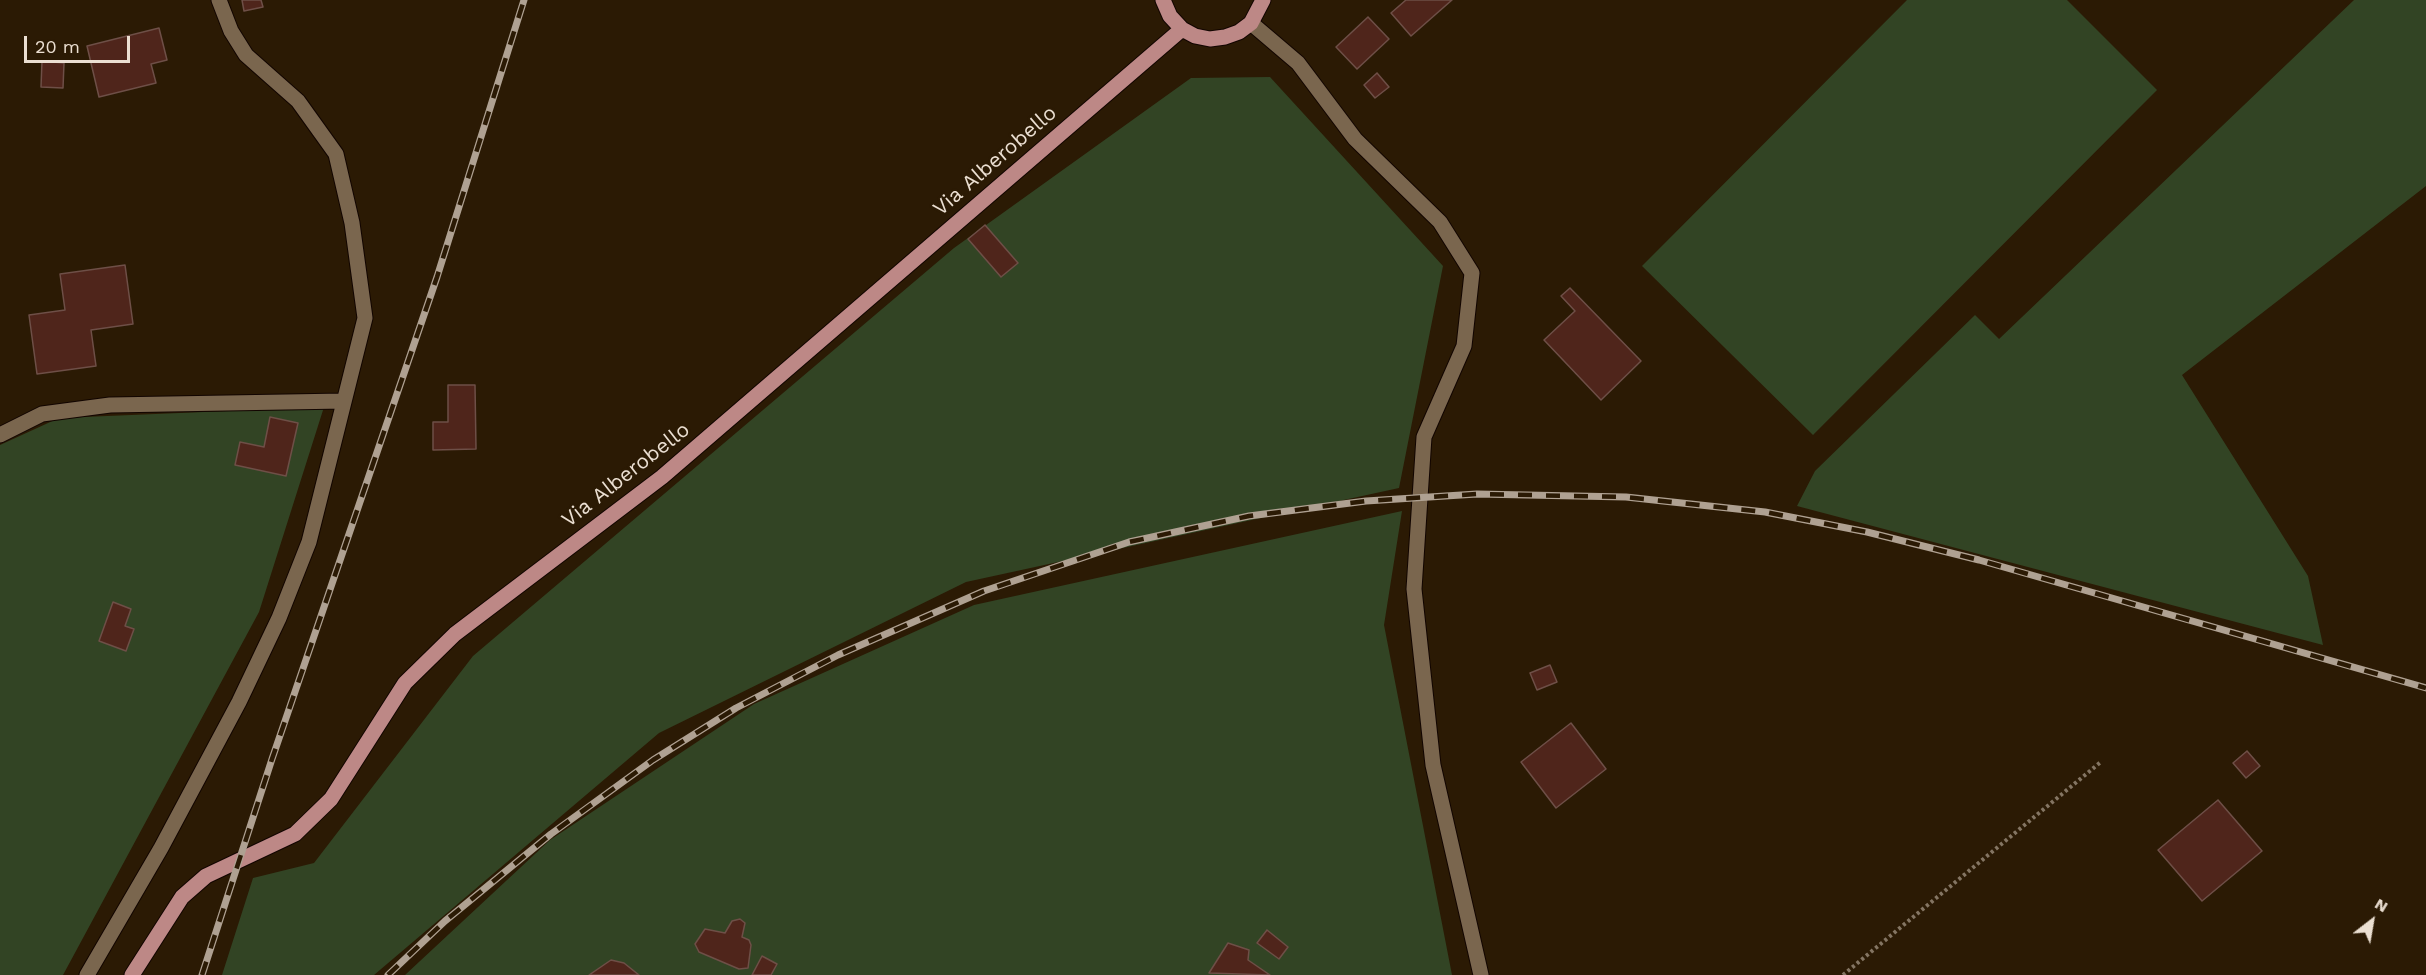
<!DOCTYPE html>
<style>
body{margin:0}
#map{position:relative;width:2426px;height:975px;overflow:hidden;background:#2b1a04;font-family:"Work Sans",sans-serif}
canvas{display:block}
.north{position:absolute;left:2342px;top:891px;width:60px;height:60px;-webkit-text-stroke:4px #2b1a04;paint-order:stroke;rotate:31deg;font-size:16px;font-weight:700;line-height:24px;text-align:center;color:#ebdfd2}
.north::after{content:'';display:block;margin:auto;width:21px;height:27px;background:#ebdfd2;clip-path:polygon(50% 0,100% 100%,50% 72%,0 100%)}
.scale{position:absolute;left:24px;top:36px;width:106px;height:27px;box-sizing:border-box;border:3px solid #ebdfd2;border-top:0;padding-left:8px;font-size:18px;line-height:21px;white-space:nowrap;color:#ebdfd2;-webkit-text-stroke:4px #2b1a04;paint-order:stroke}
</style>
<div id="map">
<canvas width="2426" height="975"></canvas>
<div class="north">N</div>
<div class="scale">20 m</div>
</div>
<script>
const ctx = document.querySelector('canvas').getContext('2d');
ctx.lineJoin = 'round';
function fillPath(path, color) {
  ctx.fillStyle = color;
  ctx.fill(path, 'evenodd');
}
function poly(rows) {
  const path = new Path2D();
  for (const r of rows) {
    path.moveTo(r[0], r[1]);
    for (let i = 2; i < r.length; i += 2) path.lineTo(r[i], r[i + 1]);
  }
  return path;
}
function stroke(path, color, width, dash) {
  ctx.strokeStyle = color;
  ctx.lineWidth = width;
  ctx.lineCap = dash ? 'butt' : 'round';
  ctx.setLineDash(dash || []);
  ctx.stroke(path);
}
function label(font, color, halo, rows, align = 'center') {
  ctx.font = font + ' "Work Sans",sans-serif';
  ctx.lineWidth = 5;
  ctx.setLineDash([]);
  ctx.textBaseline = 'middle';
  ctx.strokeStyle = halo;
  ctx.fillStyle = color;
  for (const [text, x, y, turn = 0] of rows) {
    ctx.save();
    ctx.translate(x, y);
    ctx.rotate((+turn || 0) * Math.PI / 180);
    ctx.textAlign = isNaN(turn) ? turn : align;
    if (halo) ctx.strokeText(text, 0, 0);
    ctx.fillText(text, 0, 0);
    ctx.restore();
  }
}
fillPath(poly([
 [1907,0,2067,0,2157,90,1813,435,1642,266],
 [2354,0,2426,0,2426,186,2182,375,2308,576,2323,645,1797,506,1815,471,1975,315,1999,339],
 [1270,77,1443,266,1399,488,966,582,659,733,374,975,222,975,253,878,314,863,473,656,954,248,1191,78],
 [324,407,259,612,63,975,0,975,0,445,59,418],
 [1402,511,1384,625,1452,975,405,975,550,840,754,704,974,605]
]), '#324424');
const building = poly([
 [242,0,261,0,263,7,244,11,242,0],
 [1406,0,1452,0,1411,36,1391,13,1406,0],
 [1368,17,1389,39,1357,69,1336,47,1368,17],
 [159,28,167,60,151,64,156,83,99,97,87,46,159,28],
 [42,61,64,63,63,88,41,87,42,61],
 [1377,73,1389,87,1375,98,1364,85,1377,73],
 [985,225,1018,263,1001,277,968,239,985,225],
 [125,265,133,324,91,330,96,366,37,374,29,315,65,310,60,274,125,265],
 [1570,288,1641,361,1601,400,1544,340,1575,311,1561,296,1570,288],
 [448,385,475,385,476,449,433,450,433,422,448,422,448,385],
 [270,417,298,423,286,476,235,465,240,442,264,447,270,417],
 [113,602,131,609,125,626,134,629,126,651,99,641,113,602],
 [1550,665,1557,682,1537,690,1530,673,1550,665],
 [1571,723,1606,769,1556,808,1521,762,1571,723],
 [2247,751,2260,766,2246,778,2233,763,2247,751],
 [2218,800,2262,851,2202,901,2158,850,2218,800],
 [740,919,745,923,742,937,749,940,751,945,748,968,739,969,699,952,695,944,705,929,725,933,732,921,740,919],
 [1267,930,1288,947,1279,959,1257,943,1267,930],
 [1228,943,1249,950,1248,960,1270,975,1209,973,1228,943],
 [762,956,777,964,771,975,752,975,762,956],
 [611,960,624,963,639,975,589,975,611,960]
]);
fillPath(building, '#4f251b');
stroke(building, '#6e4f47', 1.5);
const minor = poly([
 [1251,23,1298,63,1355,139,1440,222,1472,273,1464,346,1424,437,1414,589,1433,765,1481,975],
 [0,435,42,414,110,405,344,401],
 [87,975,161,848,239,702,279,618,309,542,365,318,352,223,336,154,298,101,246,55,231,31,219,0]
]);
const major = poly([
 [1163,0,1170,16,1182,29,1195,36,1210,39,1225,37,1239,32,1251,23,1263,0],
 [132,975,182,897,206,876,295,834,331,799,405,683,455,634,662,477,1182,29]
]);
stroke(minor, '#120500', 17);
stroke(major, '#120500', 17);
stroke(poly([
 [1843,975,2102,761]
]), '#847563', 4, [3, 3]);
stroke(minor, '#7a664e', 15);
stroke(major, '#bd8886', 15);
const rail = poly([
 [202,975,272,759,437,277,524,0],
 [388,975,445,921,551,834,653,760,736,708,838,655,984,591,1129,542,1249,516,1366,501,1477,494,1626,497,1765,512,1867,532,1979,560,2426,688]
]);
stroke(rail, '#afa192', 7);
stroke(rail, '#2b1a04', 4.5, [14]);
label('21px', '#ebdfd2', '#2b1a04', [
 ["Via Alberobello",995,161,-41],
 ["Via Alberobello",626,475,-38]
]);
</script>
